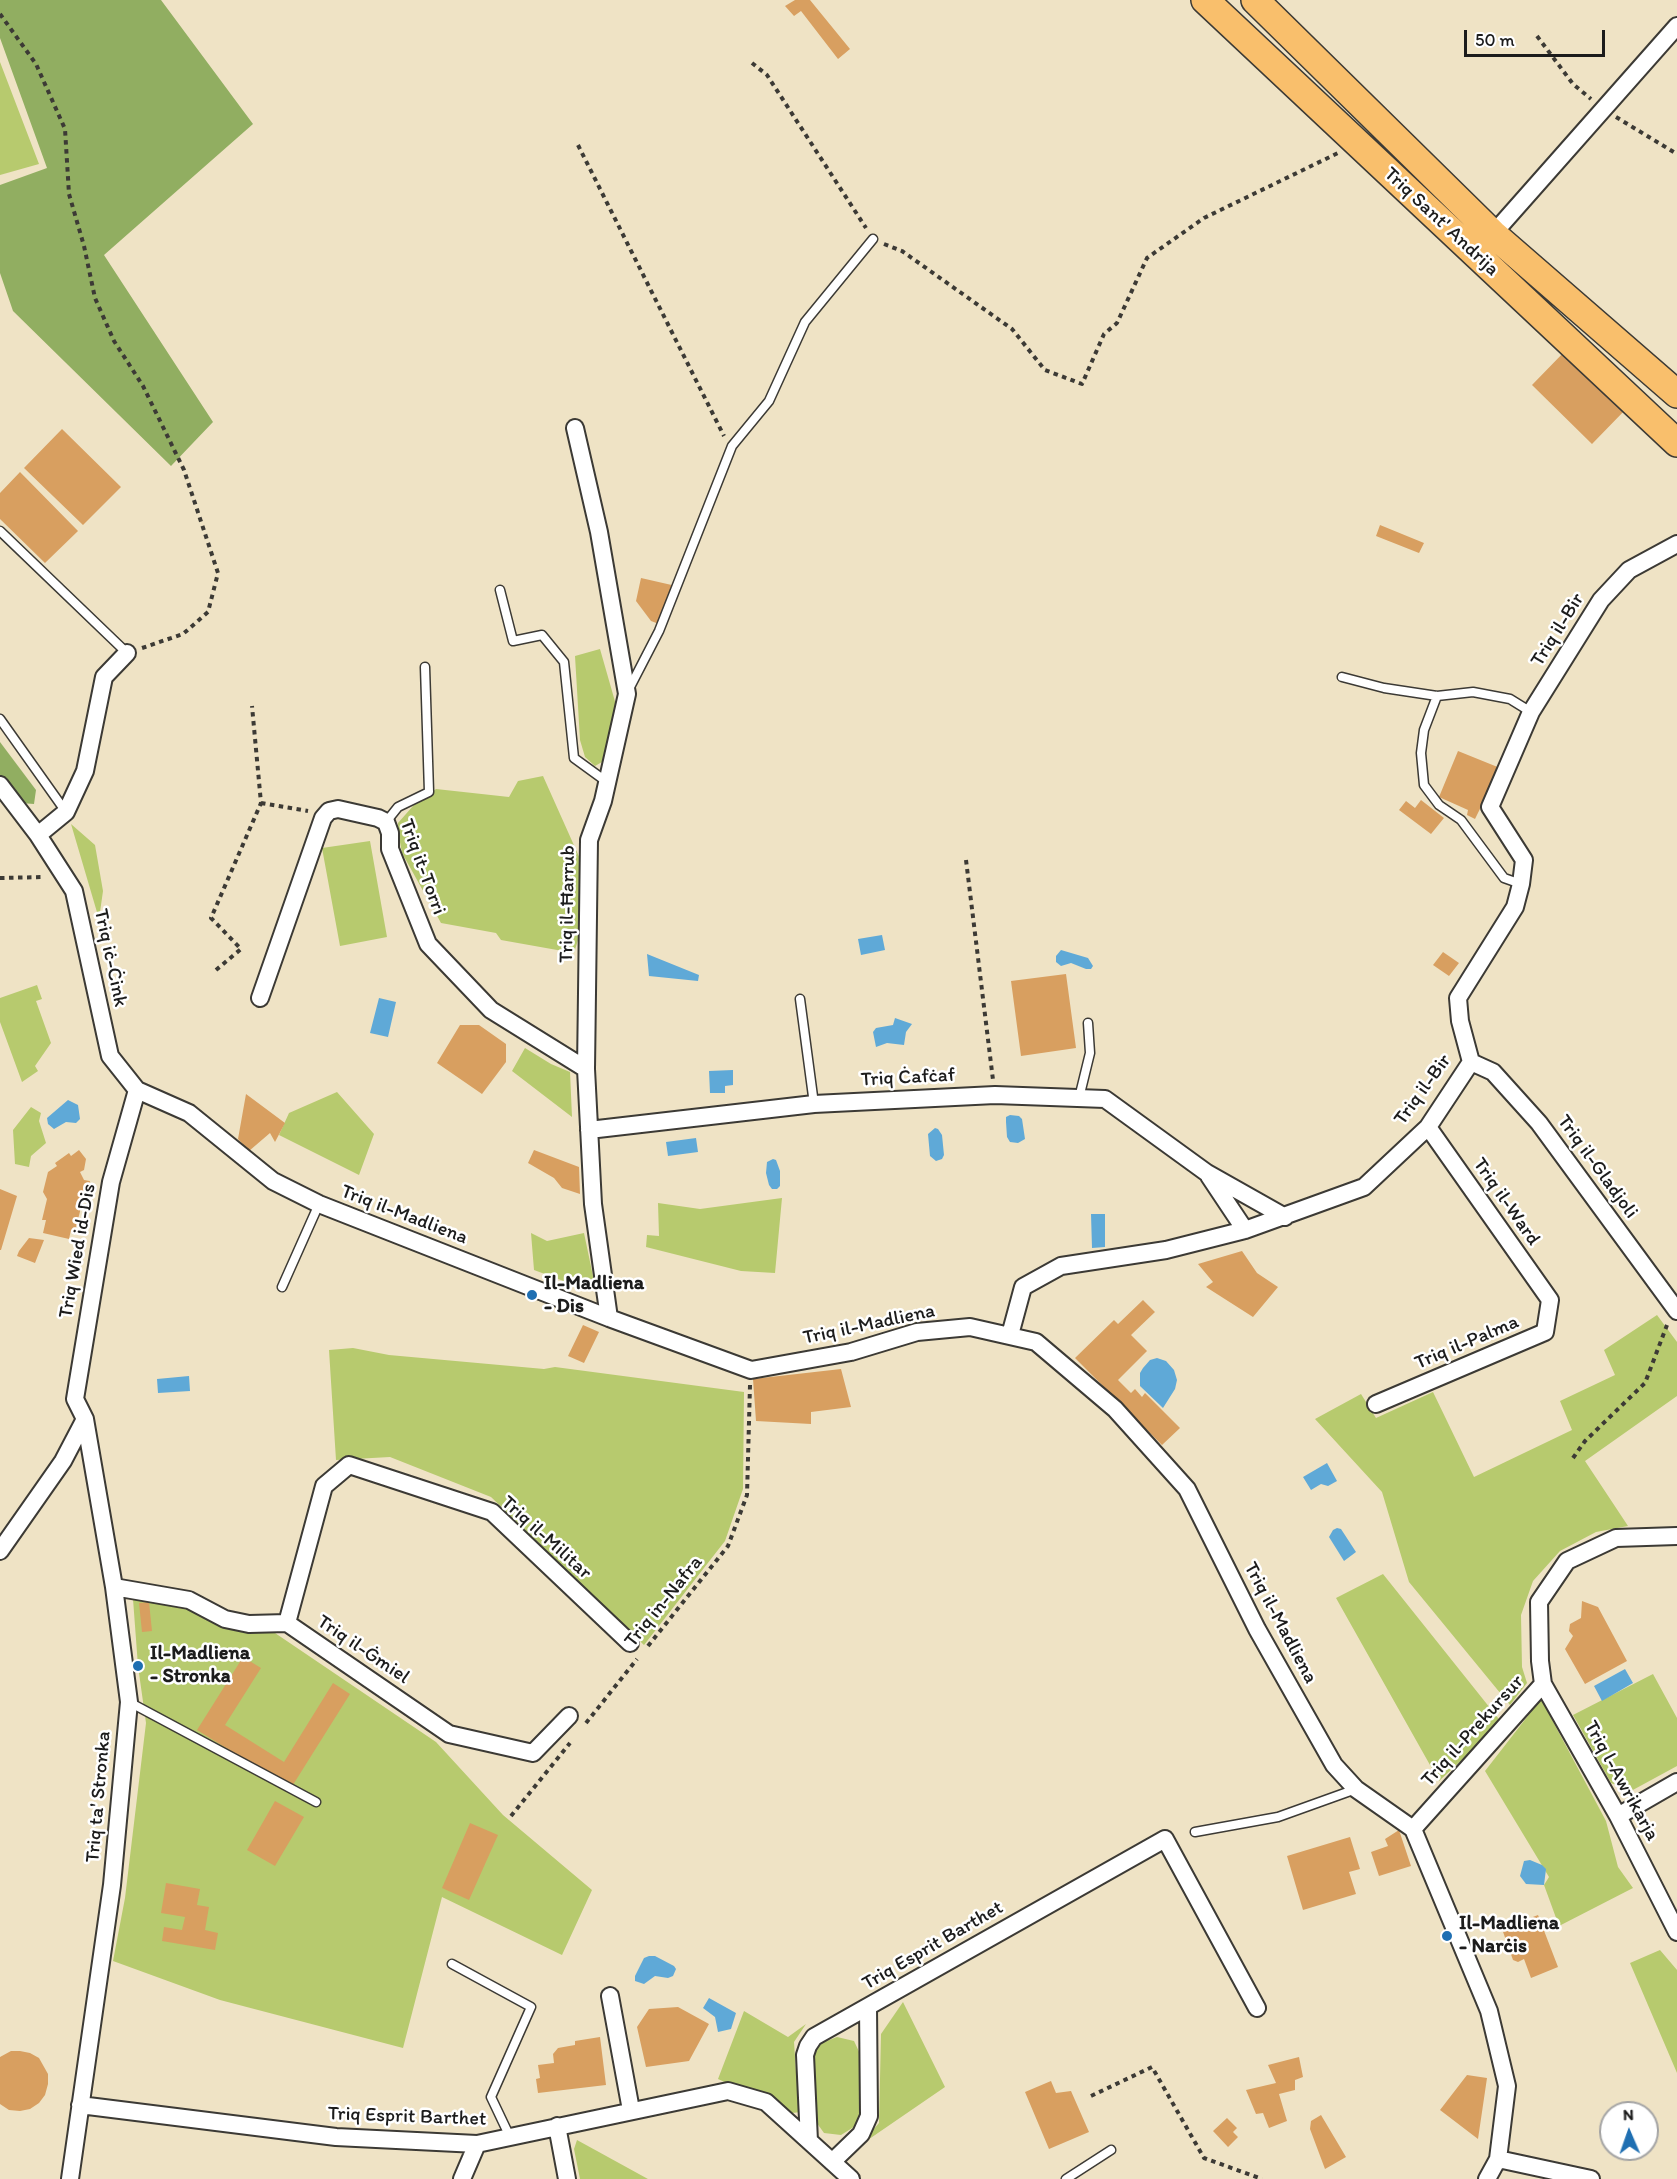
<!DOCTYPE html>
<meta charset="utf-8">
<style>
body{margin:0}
#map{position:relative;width:1677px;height:2179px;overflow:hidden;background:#efe3c5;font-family:Itim,sans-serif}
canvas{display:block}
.north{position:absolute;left:1599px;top:2101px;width:60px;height:60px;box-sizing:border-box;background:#fff;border:2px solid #a4a4a4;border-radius:50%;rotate:358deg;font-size:16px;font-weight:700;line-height:24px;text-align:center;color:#1c1c1c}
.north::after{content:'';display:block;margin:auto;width:21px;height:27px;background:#1f6fb2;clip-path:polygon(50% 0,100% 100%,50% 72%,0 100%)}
.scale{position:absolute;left:1464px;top:30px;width:141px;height:27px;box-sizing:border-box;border:3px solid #1c1c1c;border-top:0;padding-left:8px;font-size:18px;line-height:21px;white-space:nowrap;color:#1c1c1c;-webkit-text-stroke:4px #fff;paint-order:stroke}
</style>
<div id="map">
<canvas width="1677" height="2179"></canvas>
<div class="north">N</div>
<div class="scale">50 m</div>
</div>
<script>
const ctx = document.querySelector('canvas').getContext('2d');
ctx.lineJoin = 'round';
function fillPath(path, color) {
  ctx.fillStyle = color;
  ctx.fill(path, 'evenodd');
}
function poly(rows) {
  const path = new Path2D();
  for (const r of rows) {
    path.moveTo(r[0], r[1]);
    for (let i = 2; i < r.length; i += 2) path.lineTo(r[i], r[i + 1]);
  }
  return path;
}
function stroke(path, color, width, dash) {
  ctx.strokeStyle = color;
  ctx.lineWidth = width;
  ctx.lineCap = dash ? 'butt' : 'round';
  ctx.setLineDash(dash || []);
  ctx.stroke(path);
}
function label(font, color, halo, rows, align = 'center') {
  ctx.font = font + ' Itim,sans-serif';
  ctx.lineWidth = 5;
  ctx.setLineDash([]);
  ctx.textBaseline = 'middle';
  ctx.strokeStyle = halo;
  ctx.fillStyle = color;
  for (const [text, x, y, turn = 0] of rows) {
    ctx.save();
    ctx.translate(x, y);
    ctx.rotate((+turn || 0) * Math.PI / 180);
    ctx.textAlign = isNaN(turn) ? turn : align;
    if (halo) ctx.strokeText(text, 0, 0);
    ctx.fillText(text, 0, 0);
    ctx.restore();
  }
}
fillPath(poly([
 [0,62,39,164,0,175],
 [600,649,616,705,602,762,595,766,585,757,580,740,575,656],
 [543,776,581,861,582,927,574,953,501,940,496,933,441,923,402,853,398,831,398,823,413,806,436,789,509,797,518,781],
 [71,824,95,845,103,891,99,919],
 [370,841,387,937,340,946,322,848],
 [37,985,42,999,36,1001,51,1043,35,1066,38,1071,22,1082,0,1022,0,998],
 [525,1048,551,1064,570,1072,572,1117,512,1071],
 [337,1092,374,1134,359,1175,279,1135,289,1113],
 [31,1107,41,1113,39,1121,46,1143,31,1156,29,1167,15,1164,13,1130],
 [782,1198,775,1273,741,1271,646,1247,647,1235,659,1236,658,1203,700,1209],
 [531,1233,547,1241,584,1233,594,1281,585,1289,534,1270],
 [1657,1315,1677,1342,1677,1396,1585,1461,1628,1526,1596,1532,1560,1551,1533,1581,1521,1615,1522,1667,1527,1683,1510,1705,1409,1582,1382,1492,1315,1419,1361,1394,1376,1418,1433,1392,1474,1477,1572,1430,1560,1401,1615,1375,1604,1350],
 [353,1348,389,1355,544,1369,555,1367,744,1392,743,1489,725,1541,644,1645,491,1497,390,1457,336,1460,329,1350],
 [1383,1574,1502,1723,1439,1781,1336,1598],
 [133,1599,182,1607,232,1629,275,1633,436,1742,503,1815,592,1890,562,1955,442,1897,403,2048,220,2000,113,1961,125,1898,146,1723,138,1666],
 [1653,1674,1677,1718,1677,1766,1631,1791,1611,1783,1573,1715],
 [1541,1699,1606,1821,1618,1867,1633,1888,1559,1926,1544,1885,1549,1877,1485,1771],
 [1660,1950,1677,1970,1677,2073,1630,1963],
 [903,2002,945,2087,859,2146,879,2123,881,2034],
 [744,2011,788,2037,806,2024,794,2042,796,2072,802,2103,801,2112,792,2113,718,2079],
 [837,2037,854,2041,862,2058,860,2118,857,2125,841,2135,824,2133,814,2119,812,2061,819,2044],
 [577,2140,648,2179,580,2179,574,2149]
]), '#b7ca6e');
fillPath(poly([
 [0,0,161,0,253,124,104,255,213,422,171,466,13,311,0,273,0,185,47,168,0,38],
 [0,742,36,790,34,804,21,803,0,775]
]), '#91ae61');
fillPath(poly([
 [882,935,885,950,861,955,858,939],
 [1061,950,1088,958,1093,966,1091,969,1086,969,1071,963,1061,966,1056,962,1056,956],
 [647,954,699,975,698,981,649,976],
 [379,998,396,1002,388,1037,370,1033],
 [895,1018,912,1024,906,1032,904,1045,887,1043,876,1047,873,1032,876,1028,893,1025],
 [733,1070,733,1085,725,1086,725,1093,710,1093,709,1071],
 [68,1100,78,1105,80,1119,76,1123,66,1122,54,1129,48,1124,47,1118],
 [1010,1115,1019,1116,1022,1119,1025,1139,1018,1143,1010,1142,1007,1137,1006,1122,1006,1117],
 [935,1128,938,1129,942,1135,944,1155,942,1159,936,1161,930,1156,928,1134],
 [696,1138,698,1152,668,1156,666,1142],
 [773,1159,776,1160,780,1171,780,1186,777,1189,772,1189,769,1185,766,1173,767,1162],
 [1091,1214,1105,1214,1105,1247,1092,1248],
 [1157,1358,1166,1361,1174,1370,1177,1380,1175,1389,1163,1408,1140,1386,1140,1373,1143,1368,1150,1360],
 [189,1376,190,1391,158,1393,157,1379],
 [1327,1463,1337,1481,1328,1486,1321,1484,1311,1490,1303,1477],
 [1337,1528,1341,1529,1356,1552,1344,1561,1329,1537,1333,1530],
 [1625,1669,1633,1683,1602,1701,1594,1686],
 [1530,1860,1542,1865,1546,1869,1544,1885,1526,1884,1520,1876,1524,1861],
 [649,1956,655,1956,674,1966,676,1969,673,1976,668,1978,655,1976,644,1984,635,1981,635,1976,644,1958],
 [709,1998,736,2013,731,2029,718,2032,715,2017,703,2008]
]), '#5fa9d7');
fillPath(poly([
 [795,0,810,0,850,49,838,59,801,11,794,16,785,6],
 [1567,349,1627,408,1592,444,1532,385],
 [62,429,121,487,83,525,24,468],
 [20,472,78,531,45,563,0,519,0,493],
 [1380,525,1424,543,1419,553,1376,536],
 [641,578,676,586,659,624,651,621,636,601],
 [1458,751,1500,768,1475,819,1467,815,1468,810,1439,797],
 [1421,800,1444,818,1431,834,1399,810,1406,801,1415,808],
 [1443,952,1459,963,1449,976,1433,965],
 [1066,974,1076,1048,1021,1056,1011,981],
 [460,1025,479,1025,506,1044,506,1062,482,1094,437,1063],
 [246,1094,285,1123,275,1142,270,1133,249,1151,238,1139],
 [79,1150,86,1159,84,1170,80,1172,84,1180,90,1181,88,1190,85,1192,75,1231,71,1230,69,1239,43,1233,46,1220,42,1220,47,1199,43,1192,48,1172,57,1166,55,1163,69,1153,71,1156],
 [534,1150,579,1167,580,1194,562,1188,554,1178,528,1163],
 [0,1189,17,1196,1,1250,0,1250],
 [29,1238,44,1240,35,1263,17,1256,19,1251],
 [1242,1251,1257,1273,1278,1287,1253,1317,1206,1287,1213,1282,1198,1264],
 [1143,1300,1155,1312,1131,1335,1147,1351,1118,1380,1131,1393,1135,1389,1142,1397,1145,1393,1180,1428,1162,1445,1075,1358,1114,1320,1118,1324],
 [583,1325,599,1332,584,1363,568,1356],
 [841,1369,851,1407,811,1412,811,1424,756,1421,753,1379],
 [1582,1601,1598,1607,1627,1661,1585,1684,1565,1649,1573,1636,1569,1631,1570,1624,1581,1618],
 [149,1602,152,1631,142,1632,139,1603],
 [243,1657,261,1668,225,1725,284,1762,333,1683,350,1694,291,1788,197,1730],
 [275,1801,304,1817,275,1866,247,1850],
 [470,1823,498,1835,469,1900,442,1888],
 [1399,1830,1411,1866,1379,1876,1371,1852,1388,1846,1385,1839],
 [1350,1837,1360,1869,1349,1872,1356,1894,1303,1910,1287,1856],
 [166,1883,200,1889,197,1905,209,1907,205,1930,218,1933,215,1950,162,1941,164,1927,182,1930,185,1917,161,1913],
 [1538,1915,1558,1967,1531,1978,1524,1959,1518,1962,1513,1960,1502,1929],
 [678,2007,709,2024,689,2061,646,2067,637,2027,649,2009],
 [600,2037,606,2085,538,2093,536,2079,540,2078,538,2065,554,2063,553,2054,558,2048,575,2045,575,2041],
 [11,2051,20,2051,30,2053,39,2058,48,2074,48,2084,45,2095,39,2103,30,2109,20,2111,9,2110,0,2104,0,2057],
 [1299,2057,1303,2077,1295,2080,1295,2090,1279,2094,1287,2121,1269,2128,1263,2113,1256,2114,1246,2090,1276,2083,1268,2065],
 [1467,2075,1487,2078,1478,2139,1440,2110],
 [1051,2081,1056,2093,1071,2091,1089,2132,1049,2149,1025,2092],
 [1321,2115,1346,2157,1325,2169,1310,2129,1311,2121],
 [1227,2118,1237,2128,1233,2132,1238,2137,1228,2147,1213,2131]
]), '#d89f60');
const service = poly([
 [0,531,127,653],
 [500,590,513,641,542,635,564,662,574,758,607,782],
 [1342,677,1384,688,1437,696,1473,692,1510,699,1531,712],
 [628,691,659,631,732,446,769,401,805,322,873,239],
 [1437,696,1424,730,1421,753,1424,785,1439,805,1461,820,1504,878,1521,884],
 [0,719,66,812],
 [386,822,398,807,429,792,425,667],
 [800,999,814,1104],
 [1079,1098,1090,1053,1088,1023],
 [282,1287,319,1204],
 [129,1702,316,1802],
 [1195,1832,1278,1817,1356,1789],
 [452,1964,531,2007,491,2097,510,2137],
 [1066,2179,1111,2150]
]);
const minor = poly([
 [1493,234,1677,26],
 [575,428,599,532,627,694,603,801,589,840,586,1069,593,1204,609,1318],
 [0,785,38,835,74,891,110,1056,137,1090,189,1113,273,1181,319,1204,609,1318,751,1370,851,1352,917,1332,970,1327,1036,1342,1115,1409,1187,1489,1257,1629,1334,1765,1356,1789,1413,1829,1489,2011,1507,2086,1498,2159,1487,2179],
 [38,835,66,812,85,771,104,677,127,653],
 [260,998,323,818,329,811,338,809,378,818,386,822,390,833,390,849,428,944,491,1010,586,1069],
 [1471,1062,1493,1072,1539,1123,1677,1311],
 [589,1130,814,1104,995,1095,1105,1099,1207,1173,1285,1217],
 [1209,1176,1245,1230],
 [1010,1335,1023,1287,1061,1266,1166,1250,1245,1230,1364,1187,1428,1127,1471,1062,1460,1021,1458,998,1515,907,1521,884,1524,860,1490,807,1531,712,1601,600,1629,570,1677,544],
 [1376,1404,1545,1332,1550,1300,1428,1127],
 [0,1551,63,1461,85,1419],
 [114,1587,189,1600,225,1619,249,1624,287,1623,449,1734,533,1753,569,1716],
 [287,1623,324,1486,349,1465,492,1512,630,1643],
 [1543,1684,1618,1816,1677,1932],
 [1618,1816,1677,1782],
 [1413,1829,1543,1684,1540,1661,1539,1602,1567,1561,1616,1538,1677,1536],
 [610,1996,631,2110],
 [80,2105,336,2137,477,2144,728,2091,766,2102,851,2179],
 [557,2126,567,2179],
 [809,2141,805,2055,808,2046,814,2037,1165,1839,1257,2008],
 [1498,2159,1591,2179],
 [832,2162,861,2134,869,2116,868,2007],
 [70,2179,112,1885,129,1702,114,1587,85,1419,75,1399,111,1182,137,1090],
 [462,2179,477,2144]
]);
const trunk = poly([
 [1205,0,1677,443],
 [1255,0,1493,234,1677,394]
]);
stroke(service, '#3c3a35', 11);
stroke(minor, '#3c3a35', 20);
stroke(trunk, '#3c3a35', 30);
stroke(poly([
 [0,14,36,64,65,129,69,194,84,246,95,298,114,341,143,386,184,470,218,573,208,612,183,634,142,648],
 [1537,36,1573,84,1591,99],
 [752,63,767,75,866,228],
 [1616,117,1677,154],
 [578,145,724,436],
 [884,244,902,251,1012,329,1045,370,1082,384,1104,334,1117,323,1147,258,1204,218,1338,153],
 [261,803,308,811],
 [966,860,993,1080],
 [0,878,44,877],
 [216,970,241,949,211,918,261,803,252,706],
 [1573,1458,1585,1441,1645,1383,1667,1325],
 [648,1646,728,1546,747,1495,750,1385],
 [586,1723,637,1659],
 [511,1816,570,1743],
 [1091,2096,1152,2067,1204,2158,1262,2179]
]), '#3c3a35', 4, [4.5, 4.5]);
stroke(service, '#fff', 8);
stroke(minor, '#fff', 16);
stroke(trunk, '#f9bf6c', 27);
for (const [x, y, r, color] of [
 [532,1295,6,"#1f6fb2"],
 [138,1666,6,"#1f6fb2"],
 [1447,1936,6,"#1f6fb2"]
]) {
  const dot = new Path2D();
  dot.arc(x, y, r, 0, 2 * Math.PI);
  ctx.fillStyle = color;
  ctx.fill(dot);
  stroke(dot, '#fff', 2);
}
label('20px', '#1c1c1c', '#fff', [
 ["Triq Sant' Andrija",1441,222,43],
 ["Triq il-Bir",1558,630,-58],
 ["Triq it-Torri",422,867,70],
 ["Triq il-Ħarrub",568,904,-89],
 ["Triq iċ-Ċink",110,958,78],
 ["Triq Ċafċaf",908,1078,-3],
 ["Triq il-Bir",1423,1090,-54],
 ["Triq il-Gladjoli",1597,1167,54],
 ["Triq il-Ward",1506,1202,55],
 ["Triq il-Madliena",404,1215,21],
 ["Triq Wied id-Dis",78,1251,-80],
 ["Triq il-Madliena",869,1325,-12],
 ["Triq il-Palma",1467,1343,-23],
 ["Triq il-Militar",546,1538,42],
 ["Triq in-Nafra",664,1602,-51],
 ["Triq il-Madliena",1280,1623,62],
 ["Triq il-Ġmiel",363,1650,34],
 ["Triq il-Prekursur",1473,1731,-48],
 ["Triq l-Awrikarja",1621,1781,61],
 ["Triq ta' Stronka",99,1797,-85],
 ["Triq Esprit Barthet",933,1946,-30],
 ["Triq Esprit Barthet",407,2117,2]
]);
label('bold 20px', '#1c1c1c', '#fff', [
 ["Il-Madliena",544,1284],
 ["- Dis",544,1307],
 ["Il-Madliena",150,1654],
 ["- Stronka",150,1677],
 ["Il-Madliena",1459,1924],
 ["- Narċis",1459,1947]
], 'left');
</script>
